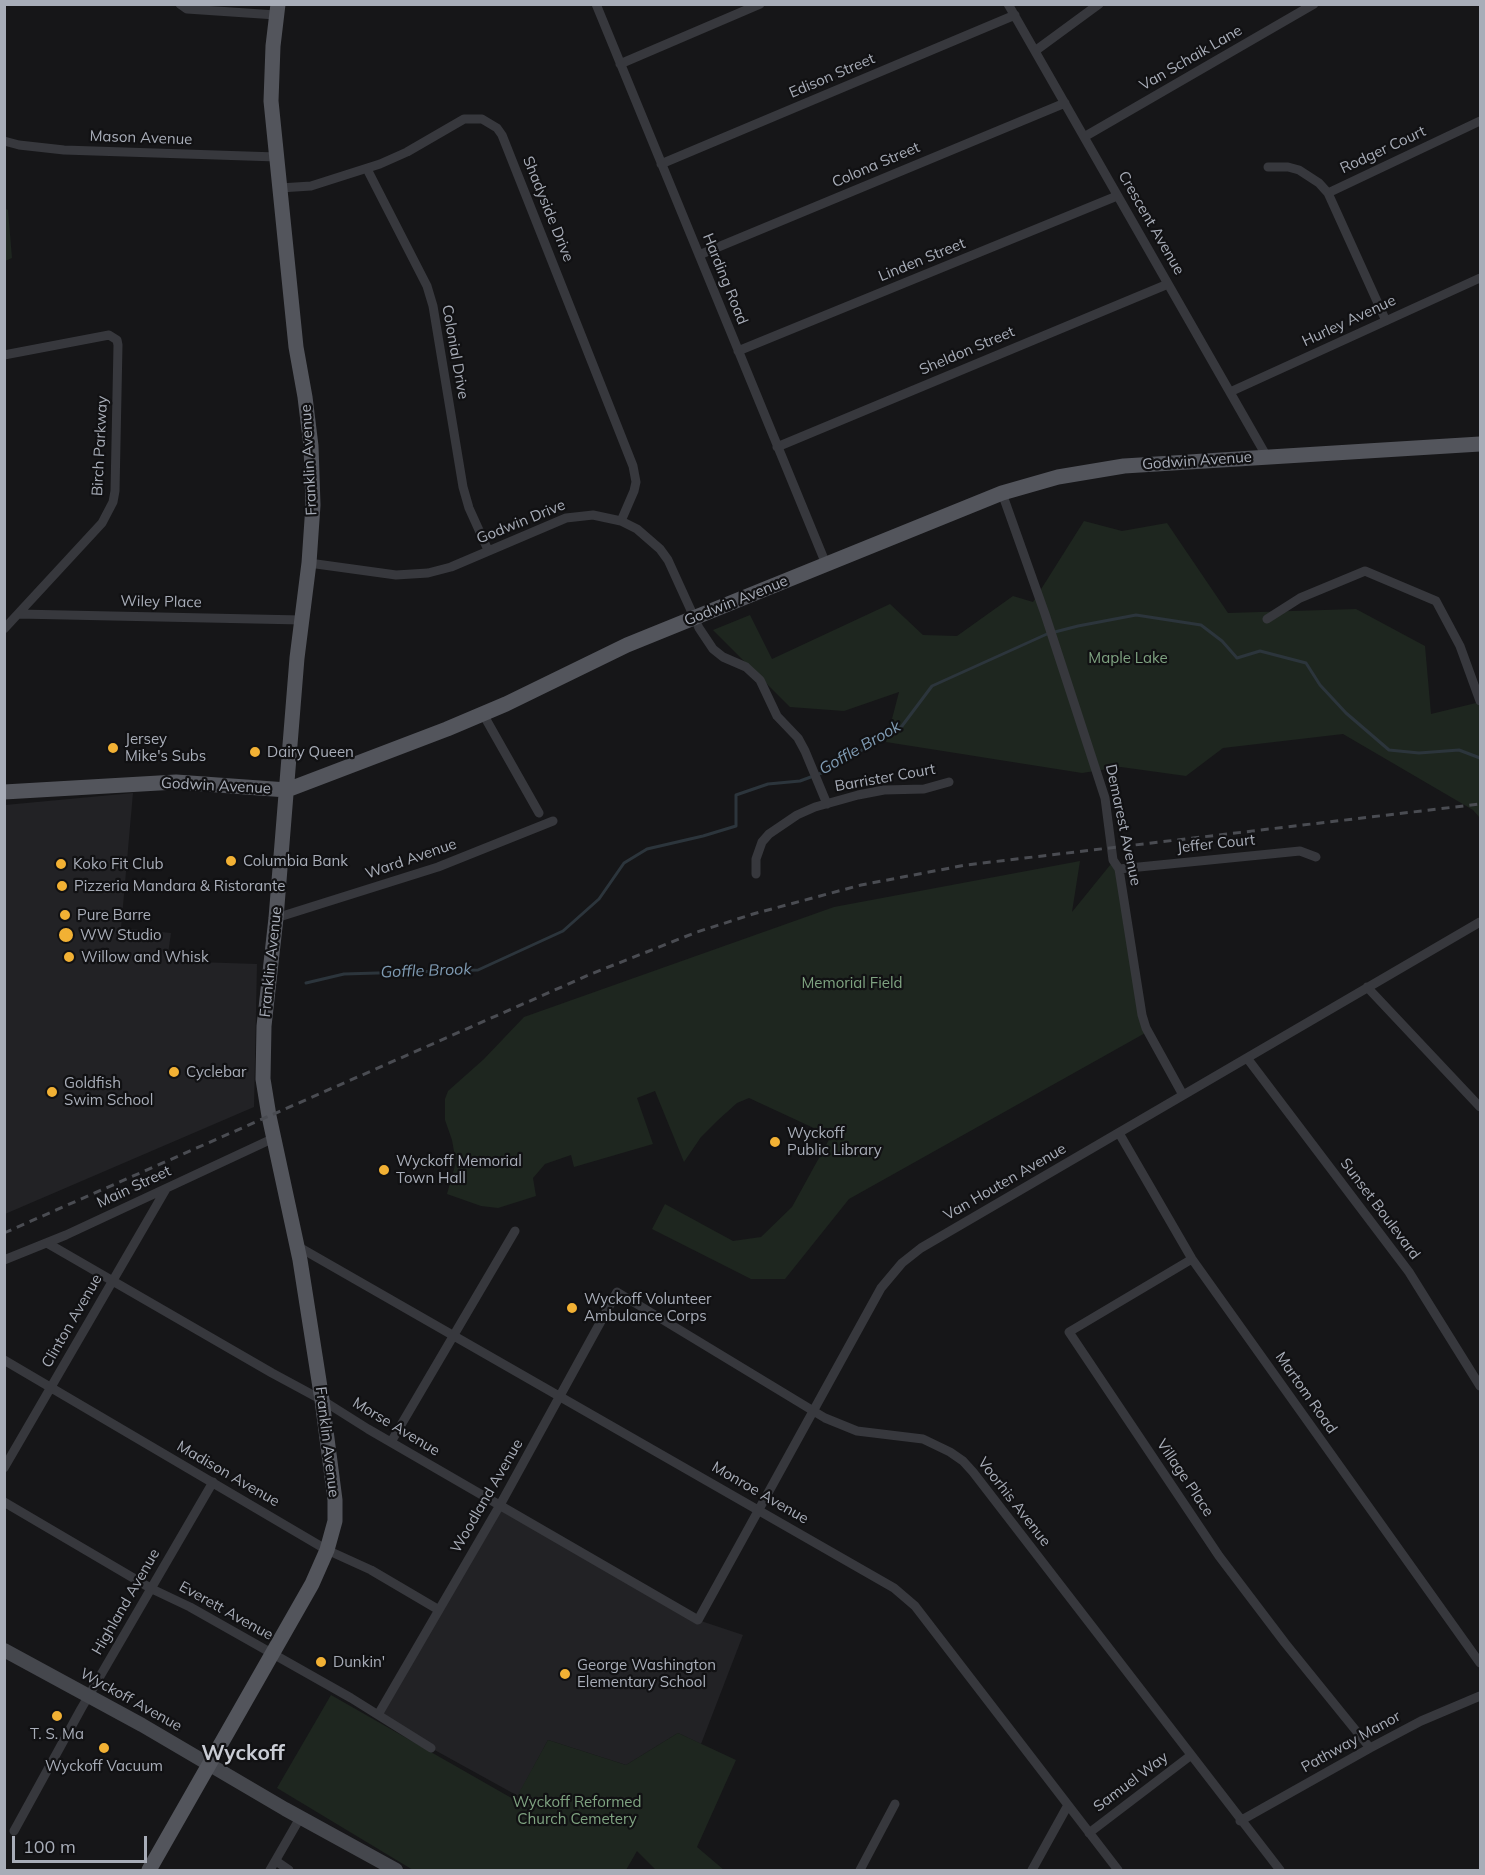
<!DOCTYPE html>
<style>
body{margin:0}
#map{position:relative;width:1485px;height:1875px;overflow:hidden;background:#161618;font-family:Mulish,sans-serif}
canvas{display:block}
.frame{position:absolute;inset:0;border:6px solid #a8adb8;pointer-events:none}
.scale{position:absolute;left:12px;top:1836px;width:135px;height:27px;box-sizing:border-box;border:3px solid #a8adb8;border-top:0;padding-left:8px;font-size:18px;line-height:21px;white-space:nowrap;color:#a8adb8;-webkit-text-stroke:4px #111113;paint-order:stroke}
</style>
<div id="map">
<canvas width="1485" height="1875"></canvas>
<div class="frame"></div>
<div class="scale">100 m</div>
</div>
<script>
const ctx = document.querySelector('canvas').getContext('2d');
ctx.lineJoin = 'round';
function fillPath(path, color) {
  ctx.fillStyle = color;
  ctx.fill(path, 'evenodd');
}
function poly(rows) {
  const path = new Path2D();
  for (const r of rows) {
    path.moveTo(r[0], r[1]);
    for (let i = 2; i < r.length; i += 2) path.lineTo(r[i], r[i + 1]);
  }
  return path;
}
function stroke(path, color, width, dash) {
  ctx.strokeStyle = color;
  ctx.lineWidth = width;
  ctx.lineCap = dash ? 'butt' : 'round';
  ctx.setLineDash(dash || []);
  ctx.stroke(path);
}
function label(font, color, halo, rows, align = 'center') {
  ctx.font = font + ' Mulish,sans-serif';
  ctx.lineWidth = 4.5;
  ctx.setLineDash([]);
  ctx.textBaseline = 'middle';
  ctx.strokeStyle = halo;
  ctx.fillStyle = color;
  for (const [text, x, y, turn = 0] of rows) {
    ctx.save();
    ctx.translate(x, y);
    ctx.rotate((+turn || 0) * Math.PI / 180);
    ctx.textAlign = isNaN(turn) ? turn : align;
    if (halo) ctx.strokeText(text, 0, 0);
    ctx.fillText(text, 0, 0);
    ctx.restore();
  }
}
fillPath(poly([
 [133,793,121,928,171,933,167,961,257,964,254,1107,5,1214,5,805],
 [500,1505,698,1620,743,1635,701,1744,678,1733,626,1765,548,1740,518,1796,431,1748,379,1713]
]), '#222225');
fillPath(poly([
 [4,208,8,210,12,258,5,261],
 [1084,521,1122,531,1167,523,1228,613,1356,609,1425,646,1431,714,1480,702,1480,818,1473,810,1343,734,1223,748,1186,776,1121,767,1082,773,886,742,899,692,844,711,790,707,713,630,750,615,772,659,890,604,923,635,957,636,1013,596,1033,602],
 [1115,859,1147,1032,849,1199,785,1279,751,1279,652,1229,665,1204,733,1241,761,1237,792,1207,831,1136,749,1098,737,1103,717,1121,701,1137,684,1162,655,1091,637,1098,653,1144,574,1167,571,1155,545,1164,533,1178,536,1196,498,1208,481,1206,447,1194,456,1162,452,1140,445,1120,445,1099,448,1091,484,1059,524,1017,834,907,1080,861,1072,912],
 [331,1695,515,1800,548,1740,626,1765,678,1733,736,1760,697,1847,724,1870,656,1870,637,1851,626,1870,413,1870,277,1788]
]), '#1e261f');
stroke(poly([
 [306,983,344,974,478,970,563,931,599,899,624,863,647,849,703,836,736,826,736,795,768,784,800,781,827,771,902,726,932,686,1047,634,1078,626,1136,615,1201,625,1222,641,1237,658,1260,651,1306,663,1320,685,1346,713,1389,750,1419,753,1459,750,1480,758]
]), '#2c353c', 3);
stroke(poly([
 [180,4,187,9,276,15],
 [596,4,826,564],
 [1008,4,1267,457],
 [1035,51,1099,4],
 [620,64,760,4],
 [1084,137,1314,4],
 [4,141,19,145,64,150,277,157],
 [661,164,1015,15],
 [1268,167,1288,167,1299,170,1319,183,1328,193,1386,321],
 [367,169,427,286,433,306,463,487,469,508,488,550],
 [280,188,311,186,380,164,407,152,464,119,482,119,497,128,502,135,633,466,636,482,634,491,621,521],
 [1328,193,1480,121],
 [699,255,1065,103],
 [738,351,1117,196],
 [4,355,109,335,117,340,118,345,115,491,113,502,102,523,4,629],
 [1230,392,1480,278],
 [777,447,1168,284],
 [1002,493,1045,614,1105,798,1113,860,1119,869,1142,1015,1146,1028,1183,1095],
 [309,563,396,575,428,573,451,567,566,518,593,515,621,521,637,529,660,549,668,560,699,628,713,649,723,657,746,667,760,680,777,716,798,738,805,751,827,804],
 [18,614,302,620],
 [1267,619,1300,598,1365,571,1436,601,1460,646,1480,701],
 [483,714,539,813],
 [1119,869,1300,851,1316,857],
 [756,874,756,859,762,842,769,834,797,815,815,807,858,795,884,790,924,789,949,782],
 [276,918,438,867,553,821],
 [1367,987,1480,1107],
 [1247,1058,1409,1272,1480,1386],
 [1119,1133,1192,1259,1480,1663],
 [47,1243,272,1373,322,1400,368,1429,698,1620,881,1288,902,1263,921,1248,1480,922],
 [297,1246,894,1588,915,1606,1118,1870],
 [1192,1259,1069,1332,1219,1556,1285,1643,1370,1748],
 [4,1260,66,1235,274,1138],
 [4,1360,327,1550,371,1570,439,1610],
 [391,1442,515,1231],
 [4,1468,166,1189],
 [4,1502,152,1589,190,1607,351,1698,431,1748],
 [379,1713,500,1505,617,1292,825,1418,857,1431,923,1439,950,1452,963,1461,973,1472,1280,1870],
 [1240,1821,1370,1748,1421,1721,1480,1696],
 [14,1831,81,1709,213,1482],
 [1089,1833,1190,1756],
 [276,1861,289,1870],
 [270,1870,300,1818],
 [860,1870,895,1804],
 [1032,1870,1068,1805]
]), '#37383d', 9);
stroke(poly([
 [4,1650,142,1725,285,1809,396,1870]
]), '#45474d', 14);
stroke(poly([
 [4,792,176,782,287,790,447,729,506,704,627,645,1002,493,1058,477,1124,466,1480,444],
 [149,1870,312,1584,327,1550,335,1521,335,1500,322,1400,300,1260,269,1116,263,1079,264,1026,276,918,297,658,309,563,313,505,311,446,305,397,296,347,271,101,273,46,278,4]
]), '#53555c', 15);
stroke(poly([
 [4,1233,591,974,697,932,753,914,861,885,966,865,1480,804]
]), '#4a4c52', 3, [8, 6]);
for (const [x, y, r, color] of [
 [113,748,6,"#f2b134"],
 [255,752,6,"#f2b134"],
 [231,861,6,"#f2b134"],
 [61,864,6,"#f2b134"],
 [62,886,6,"#f2b134"],
 [65,915,6,"#f2b134"],
 [66,935,8,"#f2b134"],
 [69,957,6,"#f2b134"],
 [174,1072,6,"#f2b134"],
 [52,1092,6,"#f2b134"],
 [775,1142,6,"#f2b134"],
 [384,1170,6,"#f2b134"],
 [572,1308,6,"#f2b134"],
 [321,1662,6,"#f2b134"],
 [565,1674,6,"#f2b134"],
 [57,1716,6,"#f2b134"],
 [104,1748,6,"#f2b134"]
]) {
  const dot = new Path2D();
  dot.arc(x, y, r, 0, 2 * Math.PI);
  ctx.fillStyle = color;
  ctx.fill(dot);
  stroke(dot, '#111113', 2);
}
label('15px', '#a8adb8', '#111113', [
 ["Van Schaik Lane",1191,58,-30],
 ["Edison Street",832,76,-23],
 ["Mason Avenue",141,138,2],
 ["Rodger Court",1383,150,-25],
 ["Colona Street",876,165,-23],
 ["Shadyside Drive",548,209,68],
 ["Crescent Avenue",1151,223,60],
 ["Linden Street",922,260,-22],
 ["Harding Road",725,279,68],
 ["Hurley Avenue",1349,321,-25],
 ["Sheldon Street",967,351,-23],
 ["Colonial Drive",455,352,80],
 ["Birch Parkway",100,446,-87],
 ["Franklin Avenue",309,460,-93],
 ["Godwin Avenue",1197,461,-4],
 ["Godwin Drive",521,522,-22],
 ["Godwin Avenue",736,601,-22],
 ["Wiley Place",161,602,1],
 ["Barrister Court",885,778,-10],
 ["Godwin Avenue",216,786,3],
 ["Demarest Avenue",1123,825,78],
 ["Jeffer Court",1216,844,-6],
 ["Ward Avenue",411,859,-19],
 ["Franklin Avenue",271,962,-84],
 ["Van Houten Avenue",1005,1182,-30],
 ["Main Street",134,1187,-25],
 ["Sunset Boulevard",1380,1209,53],
 ["Clinton Avenue",72,1321,-60],
 ["Martom Road",1306,1393,55],
 ["Morse Avenue",396,1427,31],
 ["Franklin Avenue",327,1442,83],
 ["Madison Avenue",228,1474,30],
 ["Village Place",1185,1478,56],
 ["Monroe Avenue",760,1493,30],
 ["Woodland Avenue",487,1496,-60],
 ["Voorhis Avenue",1014,1502,52],
 ["Highland Avenue",126,1602,-60],
 ["Everett Avenue",226,1611,29],
 ["Wyckoff Avenue",131,1700,29],
 ["Pathway Manor",1351,1742,-29],
 ["Samuel Way",1131,1782,-37]
]);
label('15px', '#7fa381', '#111113', [
 ["Maple Lake",1128,658],
 ["Memorial Field",852,983],
 ["Wyckoff Reformed",577,1802],
 ["Church Cemetery",577,1819]
]);
label('15px', '#a8adb8', '#111113', [
 ["Jersey",125,739],
 ["Mike's Subs",125,756],
 ["Dairy Queen",267,752],
 ["Columbia Bank",243,861],
 ["Koko Fit Club",73,864],
 ["Pizzeria Mandara & Ristorante",74,886],
 ["Pure Barre",77,915],
 ["WW Studio",80,935],
 ["Willow and Whisk",81,957],
 ["Cyclebar",186,1072],
 ["Goldfish",64,1083],
 ["Swim School",64,1100],
 ["Wyckoff",787,1133],
 ["Public Library",787,1150],
 ["Wyckoff Memorial",396,1161],
 ["Town Hall",396,1178],
 ["Wyckoff Volunteer",584,1299],
 ["Ambulance Corps",584,1316],
 ["Dunkin'",333,1662],
 ["George Washington",577,1665],
 ["Elementary School",577,1682],
 ["T. S. Ma",57,1734,"center"],
 ["Wyckoff Vacuum",104,1766,"center"]
], 'left');
label('italic 16px', '#7f9bb3', '#111113', [
 ["Goffle Brook",860,748,-30],
 ["Goffle Brook",426,971,-2]
]);
label('bold 21px', '#c9ccd4', '#111113', [
 ["Wyckoff",243,1754]
]);
</script>
